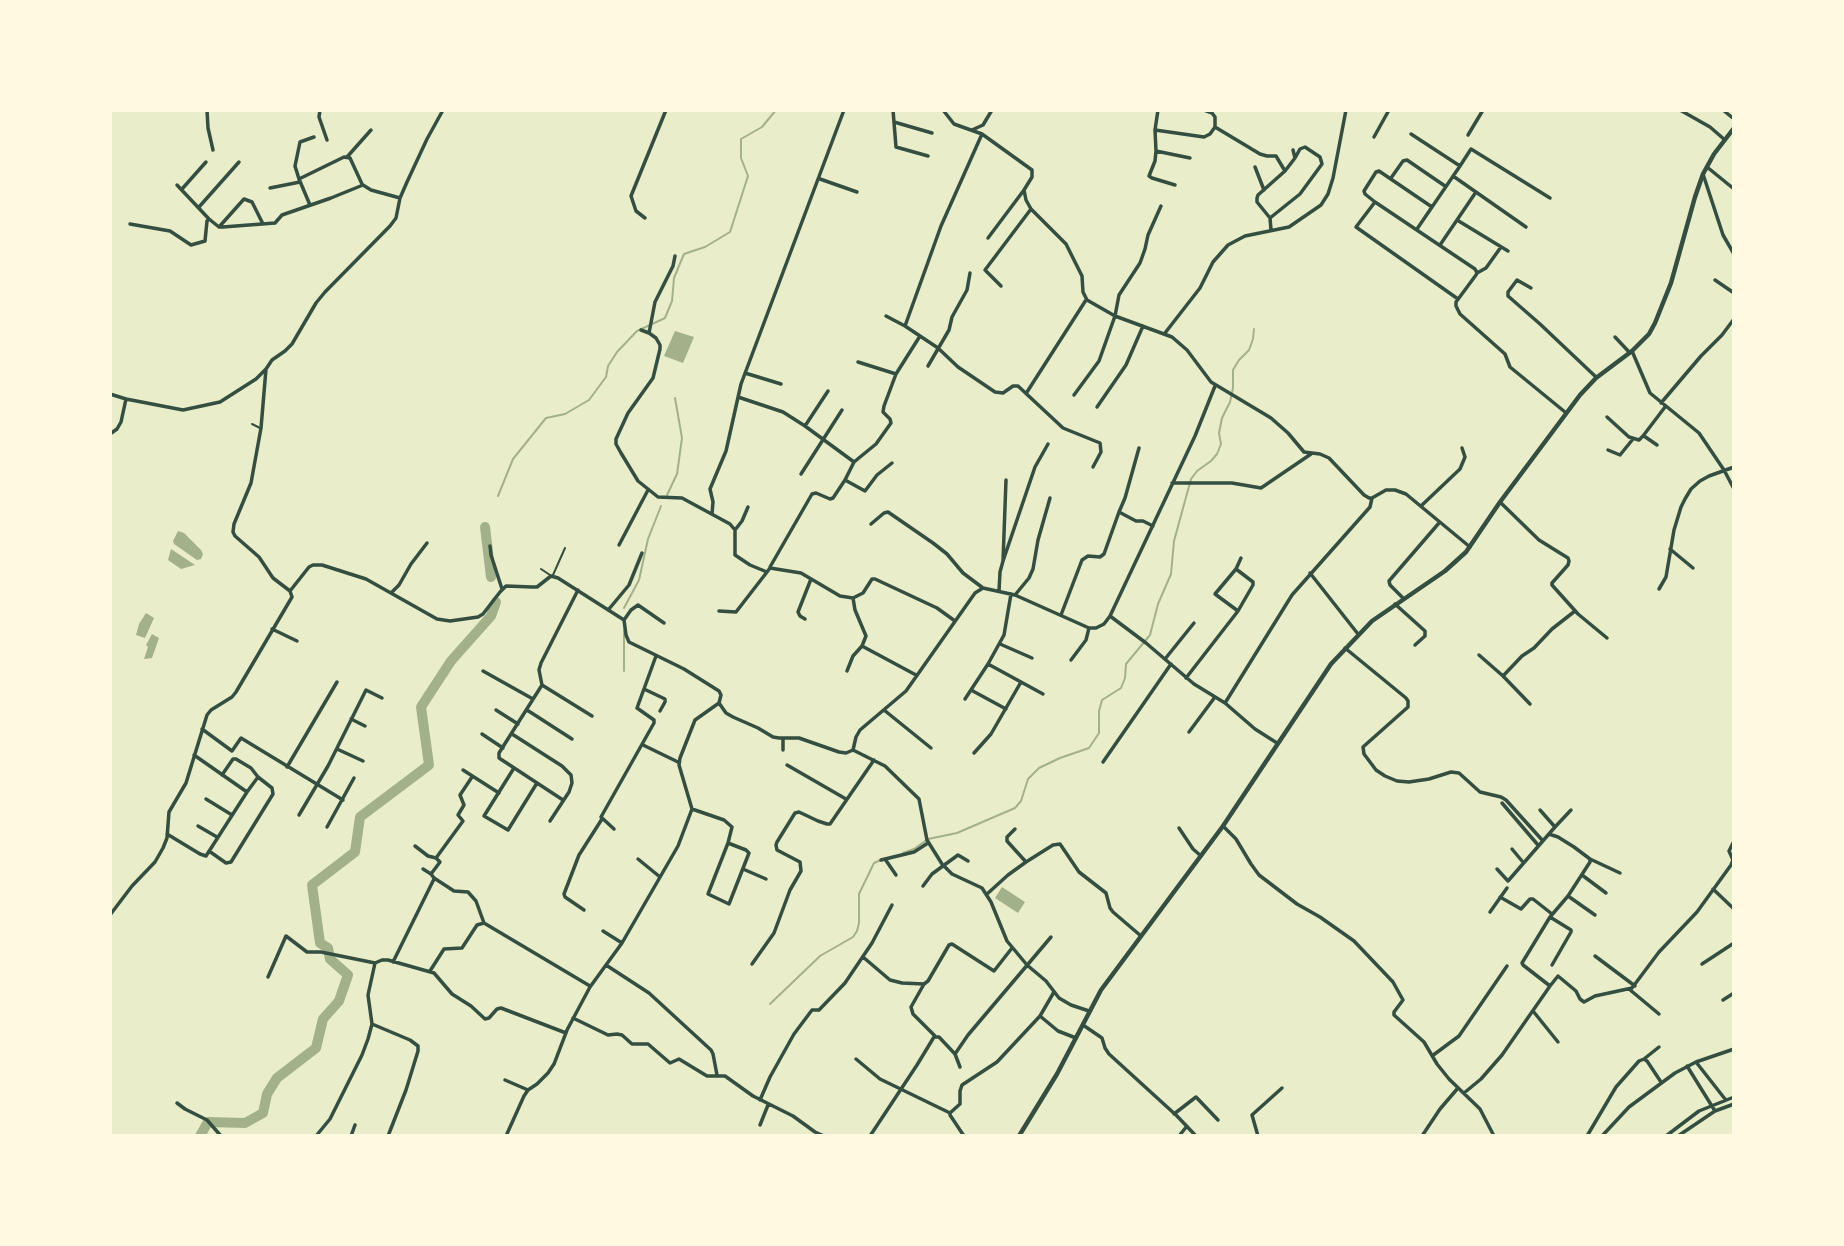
<!DOCTYPE html>
<style>
body{margin:0}
#map{position:relative;width:1844px;height:1246px;overflow:hidden;background:#e9edc9;font-family:Inter,sans-serif}
canvas{display:block}
.frame{position:absolute;inset:0;border:112px solid #fefae0;pointer-events:none}
</style>
<div id="map">
<canvas width="1844" height="1246"></canvas>
<div class="frame"></div>
</div>
<script>
const ctx = document.querySelector('canvas').getContext('2d');
ctx.lineJoin = 'round';
function fillPath(path, color) {
  ctx.fillStyle = color;
  ctx.fill(path, 'evenodd');
}
function poly(rows) {
  const path = new Path2D();
  for (const r of rows) {
    path.moveTo(r[0], r[1]);
    for (let i = 2; i < r.length; i += 2) path.lineTo(r[i], r[i + 1]);
  }
  return path;
}
function stroke(path, color, width, dash) {
  ctx.strokeStyle = color;
  ctx.lineWidth = width;
  ctx.lineCap = dash ? 'butt' : 'round';
  ctx.setLineDash(dash || []);
  ctx.stroke(path);
}
fillPath(poly([
 [675,331,694,337,683,363,664,356],
 [178,531,184,533,201,550,203,554,201,559,197,560,174,544,173,541],
 [171,549,195,565,181,569,168,560],
 [146,613,154,618,145,638,136,635,139,624],
 [152,634,159,638,152,658,144,659,148,647,146,645],
 [1002,887,1025,902,1018,913,995,898]
]), '#a3b18a');
stroke(poly([
 [667,495,677,474,682,438,675,398],
 [498,496,513,459,546,418,565,414,589,400,606,377,608,366,617,352,637,331,665,318,672,301,674,278,684,254,705,247,730,232,748,176,741,158,741,139,762,127,776,110],
 [624,608,639,580,648,539,661,506],
 [624,631,624,671],
 [903,853,914,849,928,839,957,833,1015,808,1021,801,1028,779,1039,768,1060,758,1089,748,1099,733,1099,711,1102,700,1121,688,1125,678,1126,664,1150,635,1158,604,1171,574,1174,541,1191,479,1197,471,1211,461,1217,454,1221,444,1219,433,1222,418,1230,402,1233,388,1233,370,1239,360,1249,350,1253,339,1254,329],
 [770,1004,820,956,853,937,857,931,859,923,859,894,874,863,881,860]
]), '#a3b18a', 2);
stroke(poly([
 [485,527,491,577],
 [200,1136,208,1122,245,1123,263,1113,267,1094,277,1078,316,1048,323,1019,339,1001,348,975,330,959,328,948,320,943,312,885,355,852,360,817,429,765,421,707,451,661,491,616,496,602]
]), '#a3b18a', 10);
stroke(poly([
 [252,424,260,428],
 [541,569,550,575],
 [553,575,565,548]
]), '#344e41', 2);
stroke(poly([
 [207,110,208,128,213,150],
 [320,110,319,117,327,140],
 [893,110,896,147,928,156],
 [943,110,954,124,982,134,1032,170,1032,177,1024,190,1026,200,1031,209,1066,244,1082,276,1083,292,1087,300,1115,316,1172,337,1187,350,1211,382,1271,418,1288,433,1304,452,1320,454,1329,458,1364,495,1369,498,1372,498,1386,490,1395,490,1406,494,1470,547],
 [1158,110,1155,130,1156,151,1190,158],
 [1572,110,1574,110],
 [1680,110,1710,127,1725,140],
 [1723,110,1734,119],
 [894,122,932,133],
 [1215,127,1260,154,1267,156,1276,156,1285,171,1258,195,1257,198,1257,202,1270,218,1271,230],
 [972,130,983,125,992,110],
 [1155,130,1204,137,1210,134,1215,127,1215,117,1212,113,1204,110],
 [1411,134,1460,166,1417,229],
 [1468,135,1483,110],
 [1374,137,1389,110],
 [1156,151,1155,161,1149,176,1152,178,1175,185],
 [347,157,371,130],
 [1460,166,1471,149,1550,198],
 [1255,167,1264,190],
 [1707,167,1734,189],
 [1285,171,1295,158,1293,150],
 [1703,174,1723,235,1734,254],
 [1453,176,1526,227],
 [1391,178,1403,161,1407,160,1445,186],
 [299,179,295,166,300,142,314,137],
 [820,179,857,192],
 [177,185,209,219,219,227,223,227,275,223,282,215,331,198,363,185,371,190,400,198],
 [270,188,300,182],
 [182,189,206,162],
 [1375,202,1356,227,1458,299],
 [310,205,299,179,344,157,350,158,362,184],
 [199,207,239,162],
 [1432,207,1379,171,1376,172,1364,191,1365,194,1375,202,1475,269,1477,273,1476,275,1456,302,1456,306,1460,314,1505,354,1510,367,1565,412],
 [645,218,636,211,631,196,666,110],
 [1270,218,1300,194,1322,164,1320,157,1305,147,1300,149,1295,158],
 [1457,220,1508,251],
 [130,224,170,231,191,245,205,241,207,221,209,219],
 [219,227,244,199,252,202,263,224],
 [988,238,1024,190],
 [1440,245,1476,192],
 [1477,273,1486,268,1501,247],
 [1715,280,1734,293],
 [1001,286,985,270,1031,209],
 [1531,288,1517,280,1508,292,1508,296,1540,324,1596,377],
 [886,316,905,326,938,348,958,367,995,392,1003,393,1013,386,1018,386,1063,428,1100,443,1101,452,1093,467],
 [905,326,941,226,982,134],
 [641,330,649,333,656,338,660,345,660,349,653,378,628,413,616,439,616,444,621,453,638,481,658,497,682,498,730,524,735,530,735,555,750,565,767,572,770,568,801,573,840,596,853,598,855,610,866,636,862,646,916,675],
 [649,333,655,302,673,266,675,256],
 [1165,333,1200,288,1213,262,1228,245,1245,236,1289,227,1321,205,1328,194,1333,178,1346,110],
 [1615,337,1630,353],
 [1632,351,1650,393,1699,433,1724,470,1734,489],
 [858,362,896,374],
 [928,366,949,330,952,317,967,290,970,273],
 [745,373,781,384],
 [1027,392,1086,300],
 [110,394,126,399,183,410,220,402,256,379,266,369,272,360,285,351,292,344,316,303,325,292,390,226,396,218,400,198,407,182,427,139,443,110],
 [1074,395,1099,361,1115,316,1119,295,1140,263,1145,249,1148,235,1161,206],
 [738,397,783,412,805,426,854,462],
 [1661,403,1701,356,1722,335,1734,319],
 [1097,407,1126,365,1143,326],
 [1607,417,1629,437,1639,440,1643,436,1665,407],
 [805,426,828,391],
 [110,434,117,429,121,422,126,399],
 [1644,436,1657,445],
 [1139,448,1125,498,1119,512,1136,521,1143,521,1153,526],
 [1608,450,1620,455,1633,439],
 [801,474,842,410],
 [845,480,865,491,877,475,892,463],
 [1172,483,1232,483,1261,488,1311,454],
 [1500,502,1539,540,1568,558,1569,561,1568,565,1552,583,1552,585,1578,614,1607,638],
 [1421,506,1460,469,1465,457,1462,448],
 [712,514,713,502,710,489,726,451,741,384,844,110],
 [871,524,884,513,888,512,933,543,947,554,963,573,983,588,1015,595,1089,628,1096,628,1104,624,1110,616,1195,436,1215,386],
 [735,530,742,521,748,507],
 [619,545,648,490],
 [490,546,491,555,502,589],
 [1670,549,1693,568],
 [1003,561,1035,467,1048,444],
 [770,567,812,494,816,493,830,499,833,498,845,480,854,462,876,444,891,423,890,419,883,412,884,406,896,374,920,336],
 [1310,573,1358,634],
 [1659,589,1666,577,1674,530,1681,507,1685,499,1691,489,1700,481,1709,476,1734,467],
 [290,591,309,567,313,565,322,565,366,579,437,619,450,621,478,617,483,614,500,592,506,586,532,587,537,587,551,576,558,578,624,620,626,635,629,642,684,669,719,691,721,695,719,703,726,713,733,717,758,728,773,737,779,738,799,738,839,752,846,753,853,750,885,766,919,799,927,840,942,864,952,874,982,888,991,902,1007,941,1027,965,1046,981,1059,998,1071,1005,1089,1011],
 [999,591,1000,572,1003,561,1006,480],
 [391,593,399,585,411,564,427,543],
 [1015,595,1029,578,1033,569,1038,540,1050,498],
 [853,598,863,593,872,579,875,579,937,608,955,621],
 [1404,599,1390,585,1389,581,1439,523],
 [1395,604,1425,631,1425,636,1415,645],
 [609,609,629,585,642,553],
 [719,611,736,612,767,572],
 [1238,611,1215,594,1236,569,1241,558],
 [1061,615,1082,560,1088,556,1100,557,1104,554,1119,512],
 [1110,616,1146,643,1194,684,1225,703,1255,729,1277,743],
 [805,619,800,616,798,612,811,579],
 [624,620,631,610,638,605,664,623],
 [272,629,297,641],
 [1000,644,1032,658],
 [1345,648,1406,698,1408,701,1408,707,1363,747,1364,754,1376,770,1385,776,1397,781,1409,782,1429,779,1451,772,1459,773,1480,792,1501,797,1506,800,1543,841],
 [1479,655,1503,676,1530,704],
 [1165,659,1194,623],
 [1071,660,1086,640,1089,628],
 [988,664,1043,694],
 [483,671,533,699],
 [847,671,853,656,862,646],
 [1503,676,1522,656,1534,648,1552,629,1575,611],
 [1186,678,1238,611,1253,585,1253,582,1236,569],
 [542,685,592,716],
 [644,689,665,699,665,702,660,711],
 [971,690,1006,709],
 [965,699,988,664,1004,635,1011,594],
 [1225,703,1292,595,1370,507,1372,498],
 [496,710,518,724],
 [527,710,572,739],
 [884,710,931,748],
 [351,719,365,726],
 [202,729,232,751,241,738,343,800],
 [1189,732,1215,697],
 [482,734,503,748],
 [512,734,562,766,571,775,572,783,569,792,550,821],
 [643,745,678,762],
 [337,749,363,761],
 [783,750,783,738],
 [853,750,856,737,860,730,906,691,975,593,983,588],
 [974,753,991,734,1021,682],
 [1103,762,1171,664],
 [787,765,846,799],
 [287,767,337,682],
 [514,768,484,816,508,830,537,783],
 [463,770,499,793],
 [247,792,258,777],
 [206,799,232,815],
 [563,800,499,758,499,753,542,685,539,670,541,663,578,590],
 [1502,803,1538,845],
 [692,809,724,820,732,827,728,843,708,894,729,904,749,853,746,850,728,843],
 [299,815,328,766,366,690,382,698],
 [198,826,217,837],
 [1223,826,1236,839,1251,864,1259,875,1297,904,1320,917,1354,941,1393,982,1403,1000,1394,1012,1394,1015,1424,1042,1437,1064,1449,1079,1480,1109,1494,1136],
 [327,827,354,778],
 [1555,827,1571,810],
 [1179,828,1193,849,1201,856],
 [614,829,601,817,654,723,654,720,637,708,656,656],
 [1015,829,1007,837,1007,841,1026,862],
 [167,834,200,854,206,856,247,792,194,755],
 [1549,834,1558,837,1574,847,1590,859,1590,862,1568,896,1550,917,1522,963,1523,965,1550,986],
 [415,846,428,856,436,858,440,862,431,874],
 [1512,849,1522,861],
 [209,851,226,863,231,862,273,794,272,788,258,777,251,768,236,759,233,759,222,775],
 [436,858,463,821,458,815,464,805,460,795,472,777],
 [638,859,660,877],
 [885,859,896,875],
 [1590,859,1620,873],
 [881,860,914,852,928,843],
 [423,869,431,874,434,878,454,891,468,892,476,901,484,923,590,986],
 [743,869,766,879],
 [1497,869,1508,881,1555,827,1540,810],
 [1582,875,1606,893],
 [923,886,932,874,958,855,968,861],
 [1713,889,1734,909],
 [987,894,1008,875,1026,862,1053,845,1060,844,1079,872,1106,893,1110,908,1113,912,1141,936],
 [1568,896,1595,915],
 [1500,897,1521,909,1530,899,1533,899,1552,914],
 [584,910,565,897,564,894,579,855,602,819],
 [1490,912,1507,888],
 [110,915,132,886,155,862,163,848,167,838,169,812,186,783,207,715,211,710,232,697,236,692,292,597,290,591,273,578,259,557,235,536,233,532,234,524,251,483,261,428,266,369],
 [1550,917,1571,930,1571,932,1552,965],
 [603,931,622,943],
 [1595,956,1635,986],
 [863,957,890,980,902,983,924,984],
 [393,962,434,879],
 [752,964,774,933,790,890,801,871,800,862,777,850,776,845,777,842,795,813,799,812,818,821,827,824,830,824,874,760],
 [1702,964,1734,943],
 [606,965,649,993,711,1050,713,1054,717,1075],
 [430,971,444,949,462,948,477,925,484,923],
 [268,977,286,936,307,952,321,952,375,963],
 [1629,989,1659,1014],
 [1723,1000,1734,993],
 [1533,1011,1558,1042],
 [1040,1016,1058,1031,1076,1038],
 [573,1018,608,1035,617,1034,622,1035,632,1044,648,1044,670,1063,679,1059,707,1076,725,1076,753,1096,793,1116,815,1132,824,1136],
 [372,1024,410,1040,418,1046,418,1051,406,1090,388,1136],
 [1083,1025,1102,1038,1105,1048,1109,1054,1177,1116,1196,1136],
 [935,1036,913,1014,911,1007,924,984,928,981,949,945,952,944,994,971,1012,948],
 [1432,1056,1459,1036,1507,966],
 [856,1059,880,1079,950,1113],
 [1644,1059,1659,1047],
 [1696,1062,1725,1099],
 [1687,1066,1715,1111,1734,1104],
 [960,1067,955,1054,968,1035,1051,937],
 [505,1080,528,1090],
 [1464,1093,1481,1079,1502,1055,1550,986,1558,976,1576,991,1580,999,1584,1002,1595,996,1632,988,1659,952,1697,912,1731,865,1733,860,1729,851,1734,841],
 [760,1100,770,1077,794,1034,812,1010,819,1010,845,983,872,943,892,905],
 [177,1103,185,1109,207,1120,221,1136],
 [1174,1114,1196,1097,1218,1120],
 [760,1125,768,1105],
 [316,1136,330,1119,362,1055,368,1039,372,1024,368,995,375,963,382,960,388,960,434,973,452,994,471,1006,485,1019,489,1018,497,1009,501,1008,566,1033],
 [351,1136,355,1125],
 [506,1136,524,1096,528,1090,537,1084,548,1073,554,1064,567,1030,590,987,622,943,678,846,692,809,679,765,680,758,695,720,719,703],
 [870,1136,917,1065,934,1037,939,1037,955,1054],
 [964,1136,950,1115,950,1113,960,1104,960,1091,962,1085,997,1062,1040,1016,1054,992],
 [1179,1136,1187,1126],
 [1258,1136,1252,1115,1282,1088],
 [1422,1136,1440,1109,1458,1088],
 [1587,1136,1616,1087,1639,1061,1644,1059,1647,1061,1661,1082],
 [1602,1136,1629,1107,1675,1073,1696,1062,1734,1049],
 [1666,1136,1699,1111,1734,1097],
 [1678,1136,1715,1111]
]), '#344e41', 3.5);
stroke(poly([
 [1019,1136,1057,1074,1101,990,1223,826,1331,664,1372,621,1445,571,1466,552,1500,502,1580,395,1596,378,1632,351,1649,334,1655,323,1671,283,1695,197,1703,174,1714,154,1734,128]
]), '#344e41', 4.5);
</script>
